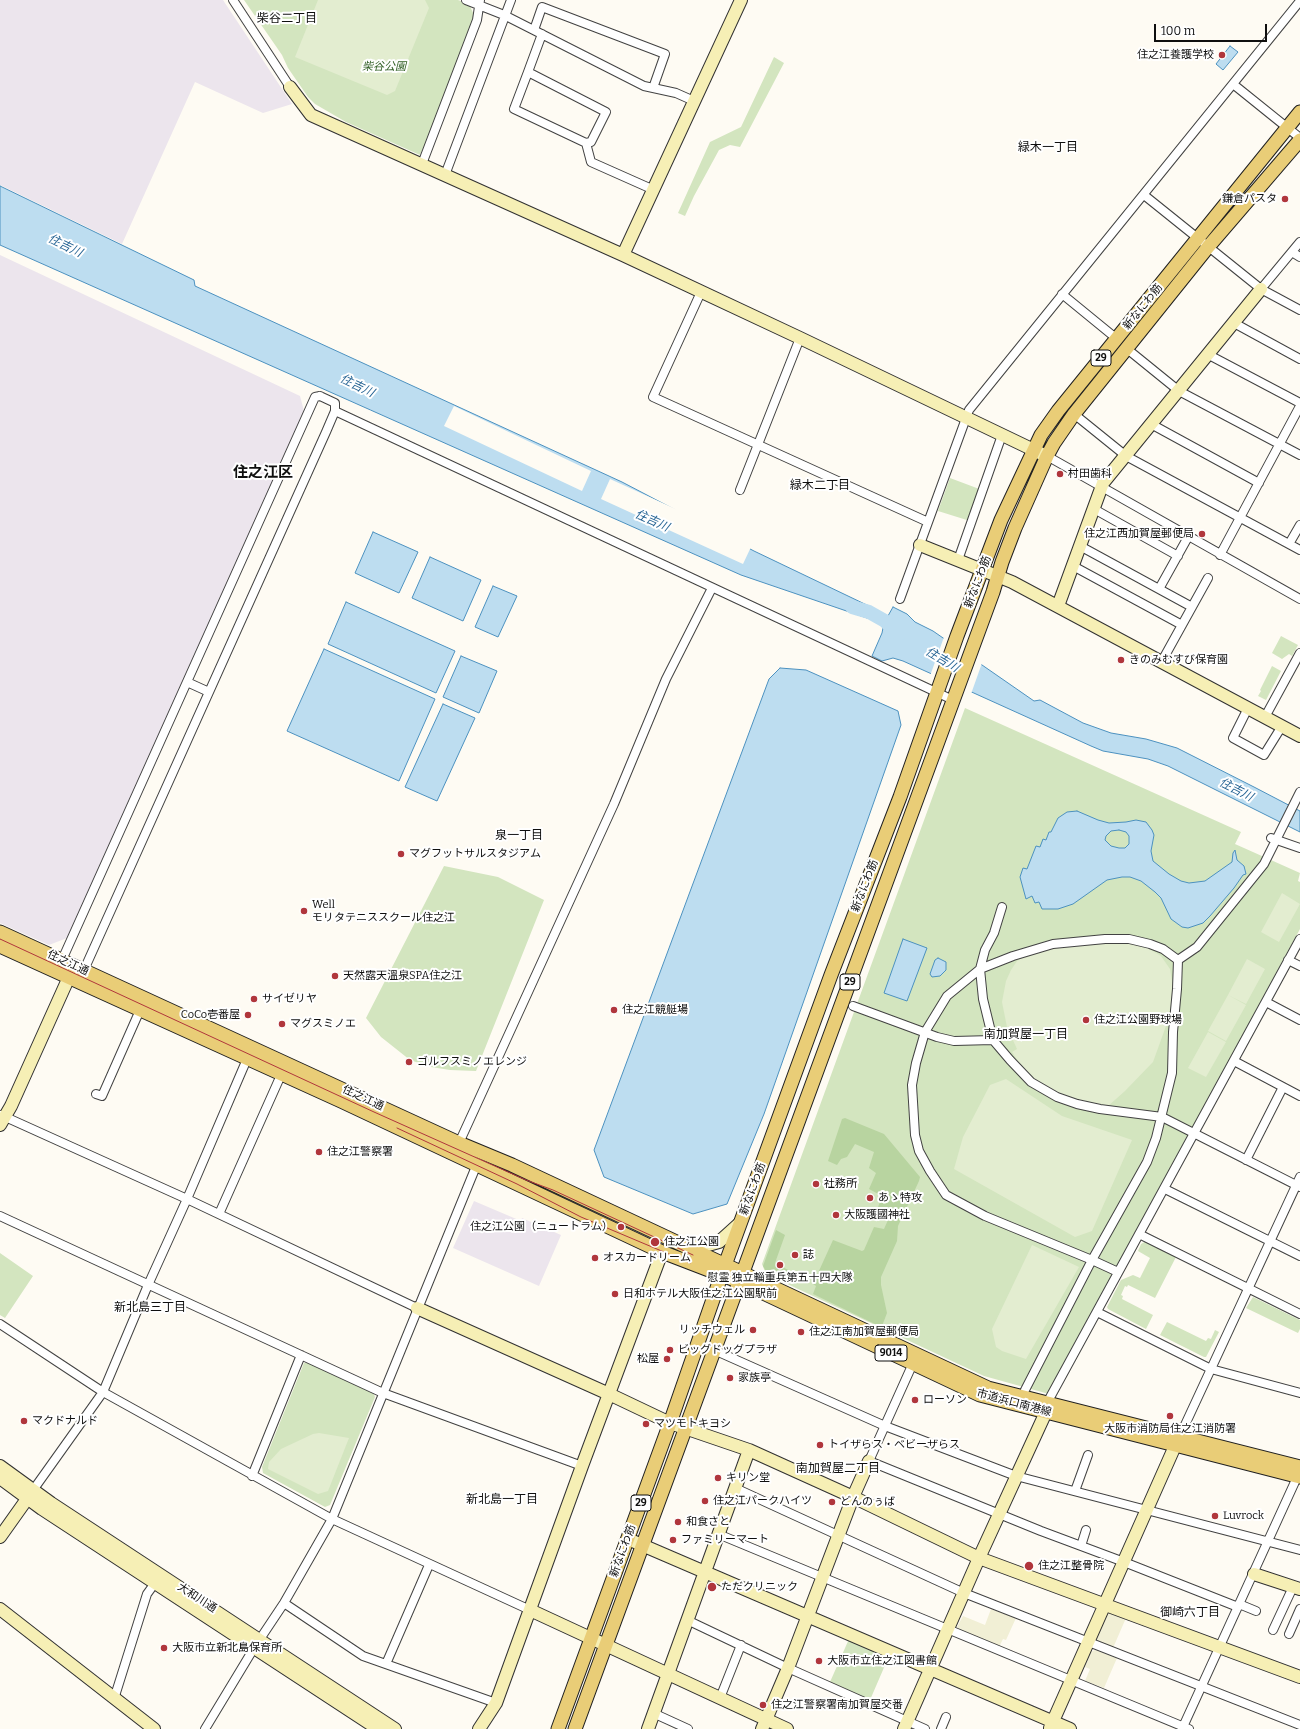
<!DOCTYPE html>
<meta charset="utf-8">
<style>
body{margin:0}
#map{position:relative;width:1300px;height:1729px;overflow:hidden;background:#fefbf3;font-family:Bitter,serif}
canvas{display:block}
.scale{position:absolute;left:1154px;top:24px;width:113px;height:18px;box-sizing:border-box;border:2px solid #0f0f0f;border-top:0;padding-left:5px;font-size:12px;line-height:14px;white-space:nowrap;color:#0f0f0f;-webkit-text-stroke:3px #fff;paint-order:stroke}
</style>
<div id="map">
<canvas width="1300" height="1729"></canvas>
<div class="scale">100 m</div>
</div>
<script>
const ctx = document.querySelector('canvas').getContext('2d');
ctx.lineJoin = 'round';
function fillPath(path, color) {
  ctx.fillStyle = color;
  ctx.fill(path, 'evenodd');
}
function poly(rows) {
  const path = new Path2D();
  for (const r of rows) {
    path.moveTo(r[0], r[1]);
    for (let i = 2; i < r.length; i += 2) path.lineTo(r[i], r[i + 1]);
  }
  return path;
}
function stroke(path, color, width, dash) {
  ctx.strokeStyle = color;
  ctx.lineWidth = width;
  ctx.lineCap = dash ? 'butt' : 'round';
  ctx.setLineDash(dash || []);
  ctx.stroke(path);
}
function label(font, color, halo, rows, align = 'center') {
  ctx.font = font + ' Bitter,"Noto Sans JP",serif';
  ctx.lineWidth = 4;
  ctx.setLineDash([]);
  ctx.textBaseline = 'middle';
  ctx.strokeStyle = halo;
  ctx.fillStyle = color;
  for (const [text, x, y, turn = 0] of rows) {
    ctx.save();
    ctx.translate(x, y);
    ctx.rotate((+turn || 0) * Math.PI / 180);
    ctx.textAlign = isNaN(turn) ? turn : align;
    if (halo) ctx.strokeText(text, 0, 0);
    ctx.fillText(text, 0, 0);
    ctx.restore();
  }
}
fillPath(poly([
 [0,0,223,0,292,104,263,113,195,82,122,244,0,185],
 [0,255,300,396,304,411,67,938,49,945,0,923],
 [474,1201,521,1221,522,1218,561,1235,539,1286,453,1248]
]), '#ece5ed');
fillPath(poly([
 [991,1609,1016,1618,1006,1640,1003,1639,999,1647,959,1631,957,1627,963,1616,985,1625],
 [1113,1612,1126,1618,1113,1648,1097,1641,1097,1636,1107,1614],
 [1095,1650,1117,1658,1104,1688,1085,1681,1090,1669,1085,1667,1091,1652]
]), '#f1efd5');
fillPath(poly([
 [244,0,458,0,469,4,474,15,471,27,428,138,420,155,346,122,315,104,308,97,288,68,282,55],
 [774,57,784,63,740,147,730,145,719,150,694,196,685,216,678,213,710,142,741,127],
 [950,478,982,490,970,521,938,511],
 [1281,636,1298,645,1292,656,1289,654,1282,659,1272,653],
 [1272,666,1281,671,1266,700,1258,696,1261,691,1260,690],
 [965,708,1241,832,1235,844,1300,873,1298,881,1300,882,1300,929,1049,1394,984,1376,766,1274,762,1264],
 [444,866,498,877,544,900,476,1071,450,1070,431,1067,410,1060,381,1037,366,1018],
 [1146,1241,1176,1257,1155,1298,1128,1285,1127,1287,1125,1286,1121,1295,1123,1296,1122,1299,1153,1315,1146,1329,1108,1309,1107,1307,1121,1280,1133,1275,1140,1278,1150,1258,1138,1251,1141,1244],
 [0,1253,33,1276,5,1318,0,1315],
 [1253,1297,1300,1320,1300,1329,1298,1333,1246,1308],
 [1167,1322,1206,1341,1208,1338,1211,1339,1215,1330,1219,1332,1206,1357,1204,1357,1160,1335],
 [308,1362,373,1392,375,1397,330,1505,325,1507,263,1473,262,1467,304,1363],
 [849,1639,889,1656,870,1700,830,1682]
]), '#d3e5bf');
fillPath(poly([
 [845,1118,884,1134,920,1177,919,1181,898,1226,897,1241,881,1277,881,1285,887,1313,882,1326,879,1326,813,1294,816,1286,813,1284,833,1240,862,1251,864,1250,874,1227,884,1229,888,1220,876,1213,882,1196,869,1189,876,1173,869,1168,874,1152,855,1144,847,1157,841,1159,837,1165,828,1161,842,1119],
 [776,1230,785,1235,775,1263,792,1272,786,1284,768,1275,763,1266]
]), '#b8d4a0');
fillPath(poly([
 [318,0,425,0,429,8,395,91,387,95,295,57],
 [1282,893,1300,904,1279,942,1261,932],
 [1120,942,1146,947,1161,956,1170,969,1174,993,1166,1026,1153,1062,1125,1091,1107,1107,1073,1100,1050,1089,1036,1080,1020,1064,1012,1052,1017,1049,1007,1027,1002,1002,1006,981,1011,970,1017,961,1023,957,1054,947,1106,943,1119,944],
 [1247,959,1265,969,1246,1004,1228,995],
 [1228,995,1246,1005,1226,1041,1208,1031],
 [1208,1032,1226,1042,1206,1077,1188,1068],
 [1006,1079,1062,1116,1132,1140,1092,1231,1075,1237,954,1169,963,1137,990,1085],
 [1032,1245,1079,1267,1026,1359,1002,1351,996,1347,992,1329],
 [319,1433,349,1438,328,1491,318,1494,268,1469,269,1462,281,1449,313,1434]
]), '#e3edd0');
const water = poly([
 [1230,46,1238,52,1223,70,1216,64,1230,46],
 [0,186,194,280,195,286,622,482,754,551,871,607,867,618,741,575,0,245,0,186],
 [373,532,418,552,399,593,355,573,373,532],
 [430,557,481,580,463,621,412,598,430,557],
 [493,586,517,596,498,637,475,627,493,586],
 [346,602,455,651,436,693,328,644,346,602],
 [893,607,907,614,915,622,933,631,1034,701,1040,700,1083,723,1111,733,1146,739,1177,748,1254,787,1300,811,1300,832,1168,766,1148,759,1103,751,1091,746,903,661,893,658,882,661,872,656,882,633,884,623,893,607],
 [324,649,435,699,399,781,287,731,324,649],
 [461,656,497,671,479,713,443,697,461,656],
 [780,668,806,670,898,711,901,725,764,1114,727,1204,693,1214,604,1177,594,1150,769,679,780,668],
 [443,704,475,718,437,801,405,787,443,704],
 [1077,811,1098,820,1109,823,1126,822,1136,820,1146,822,1152,830,1154,835,1151,851,1153,861,1169,874,1181,881,1189,883,1205,881,1232,862,1233,853,1235,850,1237,860,1244,866,1246,874,1243,875,1234,888,1210,916,1203,923,1188,928,1182,927,1171,919,1161,898,1155,892,1141,881,1130,877,1122,877,1107,880,1073,904,1058,909,1042,909,1039,902,1035,903,1032,896,1026,899,1020,877,1023,868,1027,869,1036,846,1040,847,1043,839,1046,840,1049,832,1051,832,1058,818,1067,812,1077,811],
 [1119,830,1126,832,1129,836,1129,844,1125,848,1119,848,1111,846,1105,840,1106,836,1111,831,1119,830],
 [903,939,927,948,907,1001,884,993,903,939],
 [938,958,946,962,946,970,940,976,932,977,930,974,935,960,938,958]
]);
fillPath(water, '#bdddf0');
stroke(water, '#4c91bf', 1);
fillPath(poly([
 [454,406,591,471,582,491,444,426],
 [610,479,689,515,751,547,743,564,601,499],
 [944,637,982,663,971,694,930,676]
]), '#fefbf3');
stroke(poly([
 [852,607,869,612,885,621,899,634]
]), '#bdddf0', 14);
const street = poly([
 [233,0,290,87],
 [466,0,504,15,644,86,676,93,694,101],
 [534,30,542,7,665,54,653,88],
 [528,72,606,112,591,142,586,143,514,109,528,72,542,34],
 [1233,84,1300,138],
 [586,143,591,162,654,190],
 [422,164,477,20,480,0],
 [445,175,511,0],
 [1144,195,1261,289,1300,310],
 [1292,252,1300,257],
 [1261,289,1300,242],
 [701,292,653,397,928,522],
 [1062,294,1117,339],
 [1234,323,1300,359],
 [1126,348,1179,391,1300,455],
 [1209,355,1300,403],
 [320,396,335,403,335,411,326,432,84,970,69,977,62,960,315,397,320,396],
 [335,411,953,700],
 [1074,414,1126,456,1300,550],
 [1151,424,1259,483],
 [1047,456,1300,599],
 [740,490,800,338],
 [1094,509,1178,556],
 [1289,544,1300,525],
 [1080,546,1192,607],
 [1220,555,1300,406],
 [958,560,1002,435],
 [1073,566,1182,625],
 [1159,589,1188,537],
 [900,599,969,410,1300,1],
 [1162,661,1208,578],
 [187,682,209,692],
 [1248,708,1233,738,1264,755,1282,726],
 [1265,717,1300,653],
 [1271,838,1300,848],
 [1002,907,994,933,985,950,980,969,983,999,993,1040,1010,1060,1031,1082,1057,1097,1077,1104,1100,1109,1162,1117,1300,1187],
 [1178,960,1197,947,1264,864,1300,792],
 [1288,960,1300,966],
 [1266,1002,1300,1020],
 [853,1006,937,1037,954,1041,993,1040],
 [1234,1061,1300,1096],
 [96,1094,102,1096,140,1010],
 [1,1115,187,1199,417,1308],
 [459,1143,614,804,666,679,712,588],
 [1246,1160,1283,1087],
 [1165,1189,1300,1256],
 [219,1214,281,1075],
 [0,1216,383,1393,582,1466],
 [1139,1234,1300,1314],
 [1097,1312,1211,1369,1300,1393],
 [0,1324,103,1392,332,1519,530,1610],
 [714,1350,885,1426,1016,1476,1300,1550],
 [914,1361,869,1461,1041,1531,1124,1562,1238,1607],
 [1025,1390,1092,1260,1147,1162,1156,1138,1172,1073,1173,1032,1177,989,1178,960,1163,949,1150,944,1129,939,1105,939,1053,944,1013,956,980,969,947,996,925,1032,916,1063,912,1085,915,1135,919,1151,930,1171,946,1195,985,1216,1092,1260,1118,1272],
 [1047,1403,1300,939],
 [1178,1440,1300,1177],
 [252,1476,301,1355],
 [735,1488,964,1593,1300,1725],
 [1075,1491,1088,1455],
 [31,1493,103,1392,148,1285,187,1199,247,1059],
 [718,1534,1189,1729],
 [1081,1546,1086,1530],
 [284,1603,363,1656,496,1703],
 [1239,1604,1256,1611],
 [687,1620,788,1668,925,1729],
 [1273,1630,1293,1587],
 [1289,1634,1300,1609],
 [386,1664,429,1565],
 [720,1698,741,1645],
 [114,1699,147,1594,155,1583],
 [653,1713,688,1729],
 [205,1729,254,1648,284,1603,332,1519,477,1164],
 [941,1729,946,1717],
 [1182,1729,1299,1473]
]);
const secondary = poly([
 [290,87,311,115,623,255,800,338,1042,454],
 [623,255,741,0],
 [920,545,1012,582,1300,736],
 [1058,606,1103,483,1261,289],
 [0,1125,11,1106,69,977],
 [686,1245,701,1247,719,1242,740,1223],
 [417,1308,609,1394,670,1423,749,1450,853,1497,979,1558,1300,1677],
 [0,1466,51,1503,395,1729],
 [0,1478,42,1509,378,1729],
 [0,1537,27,1499],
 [628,1539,1070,1729],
 [1254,1574,1300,1589],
 [0,1609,154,1729],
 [530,1610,787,1729],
 [1050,1728,1175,1446],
 [479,1729,496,1703,582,1466,662,1252],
 [648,1729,749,1450],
 [762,1729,788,1668,853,1497,869,1461],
 [904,1729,979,1558,1046,1412]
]);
const primary = poly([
 [0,932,459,1143,512,1165,988,1388,1300,1467],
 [0,946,341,1101,662,1252,740,1282,980,1395,1300,1477],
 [558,1729,670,1423,725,1265,831,975,900,797,957,636,1001,520,1041,435,1058,411,1300,112],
 [575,1729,993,592,1002,562,1015,528,1047,456,1054,443,1074,414,1208,247,1300,140]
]);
stroke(street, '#424242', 10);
stroke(secondary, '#313131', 14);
stroke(primary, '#202020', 15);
stroke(street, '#fff', 8);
stroke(secondary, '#f6efb5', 12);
stroke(primary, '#e9cd77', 13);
stroke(poly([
 [0,939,374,1112,526,1180,553,1190,693,1255],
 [397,1128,517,1184,581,1217,690,1263]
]), '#b0363c', 1);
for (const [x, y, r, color] of [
 [1222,55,4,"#b0363c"],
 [1285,199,4,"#b0363c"],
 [1060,474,4,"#b0363c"],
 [1202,534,4,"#b0363c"],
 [1121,660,4,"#b0363c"],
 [401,854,4,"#b0363c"],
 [304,911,4,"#b0363c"],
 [335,976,4,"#b0363c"],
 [254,999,4,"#b0363c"],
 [614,1010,4,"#b0363c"],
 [248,1015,4,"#b0363c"],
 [1086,1020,4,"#b0363c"],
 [282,1024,4,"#b0363c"],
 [409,1062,4,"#b0363c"],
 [319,1152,4,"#b0363c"],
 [816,1184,4,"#b0363c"],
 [870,1198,4,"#b0363c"],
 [836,1215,4,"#b0363c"],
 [621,1227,4,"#b0363c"],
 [655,1242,5,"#b0363c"],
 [795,1255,4,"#b0363c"],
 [595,1258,4,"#b0363c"],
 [780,1265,4,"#b0363c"],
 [615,1294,4,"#b0363c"],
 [753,1330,4,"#b0363c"],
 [801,1332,4,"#b0363c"],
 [670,1350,4,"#b0363c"],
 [667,1359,4,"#b0363c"],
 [730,1378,4,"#b0363c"],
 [915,1400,4,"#b0363c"],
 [1170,1416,4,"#b0363c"],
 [24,1421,4,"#b0363c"],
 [646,1424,4,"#b0363c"],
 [820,1445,4,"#b0363c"],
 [718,1478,4,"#b0363c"],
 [705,1501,4,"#b0363c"],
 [832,1502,4,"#b0363c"],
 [1215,1516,4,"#b0363c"],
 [678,1522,4,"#b0363c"],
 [673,1540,4,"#b0363c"],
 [1029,1566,5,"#b0363c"],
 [712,1587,5,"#b0363c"],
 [164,1648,4,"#b0363c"],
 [819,1661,4,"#b0363c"],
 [763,1705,4,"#b0363c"]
]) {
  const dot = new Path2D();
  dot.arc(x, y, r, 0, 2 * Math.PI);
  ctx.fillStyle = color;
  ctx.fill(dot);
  stroke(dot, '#fff', 1.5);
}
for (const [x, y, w] of [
 [1101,358,20],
 [850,982,20],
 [891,1353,32],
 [641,1503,20]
]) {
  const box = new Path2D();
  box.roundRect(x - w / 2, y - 8, w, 16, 3);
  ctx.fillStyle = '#fff';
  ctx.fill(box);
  stroke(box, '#0f0f0f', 1);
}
label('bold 10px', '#0f0f0f', null, [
 ["29",1101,358],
 ["29",850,982],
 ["9014",891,1353],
 ["29",641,1503]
]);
label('11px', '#0f0f0f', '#fff', [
 ["住之江養護学校",1214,55,"right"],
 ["鎌倉パスタ",1277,199,"right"],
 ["村田歯科",1068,474],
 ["住之江西加賀屋郵便局",1194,534,"right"],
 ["きのみむすび保育園",1129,660],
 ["マグフットサルスタジアム",409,854],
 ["Well",312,905],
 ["モリタテニススクール住之江",312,918],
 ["天然露天溫泉SPA住之江",343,976],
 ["サイゼリヤ",262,999],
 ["住之江競艇場",622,1010],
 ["CoCo壱番屋",240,1015,"right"],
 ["住之江公園野球場",1094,1020],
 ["マグスミノエ",290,1024],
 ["ゴルフスミノエレンジ",417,1062],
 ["住之江警察署",327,1152],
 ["社務所",824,1184],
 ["あゝ特攻",878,1198],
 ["大阪護國神社",844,1215],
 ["住之江公園（ニュートラム）",613,1227,"right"],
 ["住之江公園",664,1242],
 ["誌",803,1255],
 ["オスカードリーム",603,1258],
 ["慰霊 独立輜重兵第五十四大隊",780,1278,"center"],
 ["日和ホテル大阪住之江公園駅前",623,1294],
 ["リッチウェル",745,1330,"right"],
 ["住之江南加賀屋郵便局",809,1332],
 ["ビッグドッグプラザ",678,1350],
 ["松屋",659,1359,"right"],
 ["家族亭",738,1378],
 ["ローソン",923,1400],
 ["マクドナルド",32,1421],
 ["マツモトキヨシ",654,1424],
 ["大阪市消防局住之江消防署",1170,1429,"center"],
 ["トイザらス・ベビーザらス",828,1445],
 ["キリン堂",726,1478],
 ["住之江パークハイツ",713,1501],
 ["どんのぅば",840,1502],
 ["Luvrock",1223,1516],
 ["和食さと",686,1522],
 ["ファミリーマート",681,1540],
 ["住之江整骨院",1038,1566],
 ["ただクリニック",721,1587],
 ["大阪市立新北島保育所",172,1648],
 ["大阪市立住之江図書館",827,1661],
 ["住之江警察署南加賀屋交番",771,1705]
], 'left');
label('italic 11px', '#326026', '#fff', [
 ["柴谷公園",384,67]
]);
label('11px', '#0f0f0f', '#fff', [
 ["新なにわ筋",1143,307,-51],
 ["新なにわ筋",978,582,-69],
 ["新なにわ筋",865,886,-69],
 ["住之江通",68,963,25],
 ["住之江通",363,1098,25],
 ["新なにわ筋",753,1189,-70],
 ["市道浜口南港線",1014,1403,15],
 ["新なにわ筋",623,1551,-70],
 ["大和川通",197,1598,33]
]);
label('12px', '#0f0f0f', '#fff', [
 ["柴谷二丁目",287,19],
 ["緑木一丁目",1048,148],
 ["緑木二丁目",820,486],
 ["泉一丁目",519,836],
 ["南加賀屋一丁目",1026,1035],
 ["新北島三丁目",150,1308],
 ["南加賀屋二丁目",838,1469],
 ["新北島一丁目",502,1500],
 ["御崎六丁目",1190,1613]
]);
label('italic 12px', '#266494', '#fff', [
 ["住吉川",65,246,26],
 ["住吉川",357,386,26],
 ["住吉川",652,521,24],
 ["住吉川",942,660,31],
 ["住吉川",1236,790,27]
]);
label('bold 15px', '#0f0f0f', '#fff', [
 ["住之江区",263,473]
]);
</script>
